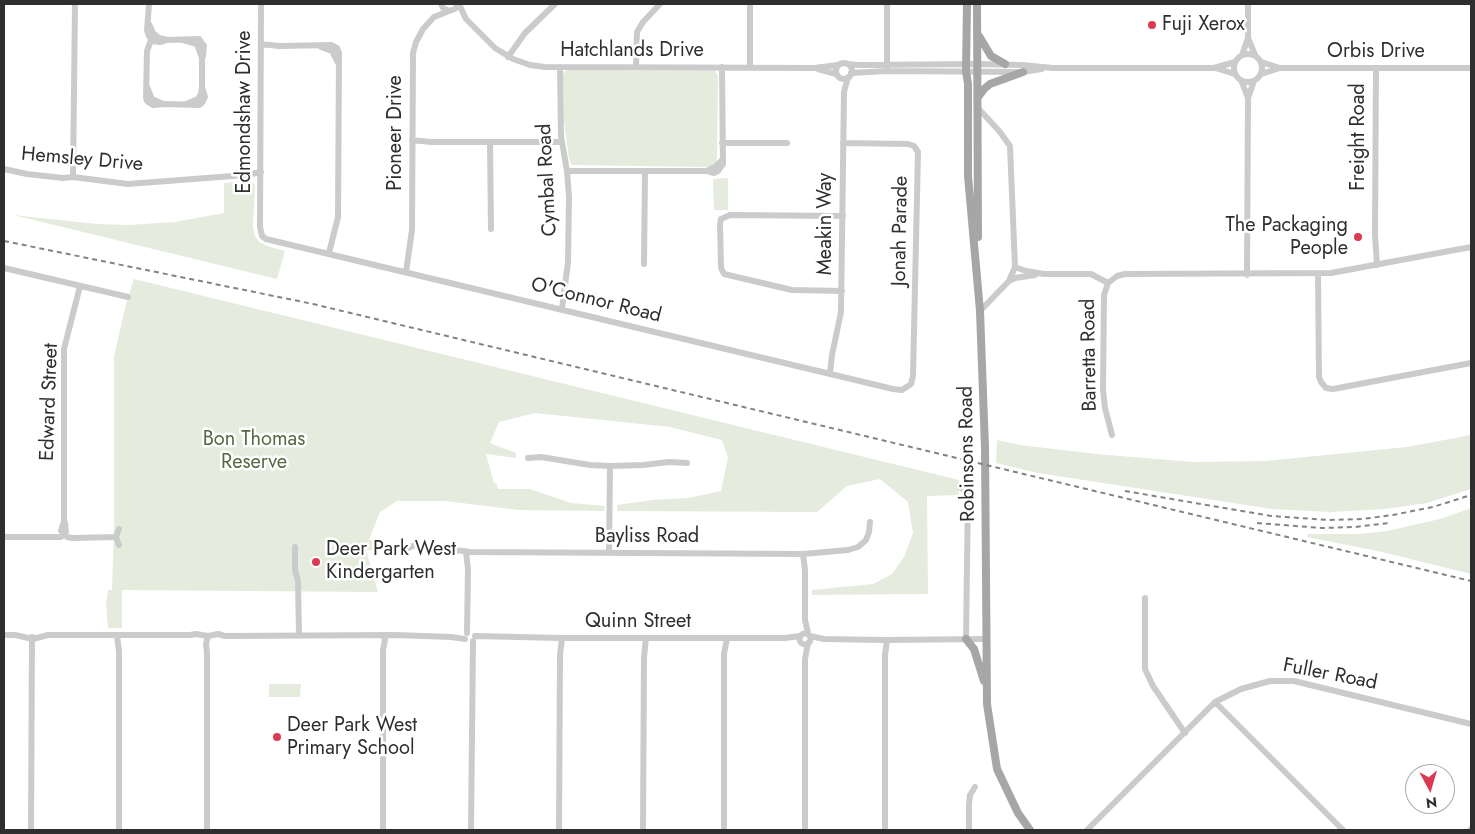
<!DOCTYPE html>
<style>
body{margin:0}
#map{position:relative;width:1475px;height:834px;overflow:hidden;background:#fff;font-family:Jost,sans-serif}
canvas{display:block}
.frame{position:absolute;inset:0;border:5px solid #2e2e2e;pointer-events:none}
.north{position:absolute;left:1405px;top:764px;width:50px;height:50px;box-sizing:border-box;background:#fff;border:1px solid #ababab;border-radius:50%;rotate:174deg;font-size:14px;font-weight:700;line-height:20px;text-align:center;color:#2e2e2e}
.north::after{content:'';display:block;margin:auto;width:18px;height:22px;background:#dc3a52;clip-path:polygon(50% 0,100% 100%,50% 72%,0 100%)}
</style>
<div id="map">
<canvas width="1475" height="834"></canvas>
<div class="frame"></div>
<div class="north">N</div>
</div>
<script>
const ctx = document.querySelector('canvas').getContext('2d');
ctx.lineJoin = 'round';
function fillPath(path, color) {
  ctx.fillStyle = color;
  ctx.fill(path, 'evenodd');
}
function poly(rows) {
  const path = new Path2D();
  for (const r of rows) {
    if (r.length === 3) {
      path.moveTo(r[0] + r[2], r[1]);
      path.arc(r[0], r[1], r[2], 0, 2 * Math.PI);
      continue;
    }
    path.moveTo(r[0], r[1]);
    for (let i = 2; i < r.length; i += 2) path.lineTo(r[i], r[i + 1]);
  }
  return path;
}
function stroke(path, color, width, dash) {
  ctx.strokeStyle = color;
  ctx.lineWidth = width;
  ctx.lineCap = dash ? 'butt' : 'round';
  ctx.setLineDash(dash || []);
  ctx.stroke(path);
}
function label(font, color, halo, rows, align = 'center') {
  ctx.font = font + ' Jost,sans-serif';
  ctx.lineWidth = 5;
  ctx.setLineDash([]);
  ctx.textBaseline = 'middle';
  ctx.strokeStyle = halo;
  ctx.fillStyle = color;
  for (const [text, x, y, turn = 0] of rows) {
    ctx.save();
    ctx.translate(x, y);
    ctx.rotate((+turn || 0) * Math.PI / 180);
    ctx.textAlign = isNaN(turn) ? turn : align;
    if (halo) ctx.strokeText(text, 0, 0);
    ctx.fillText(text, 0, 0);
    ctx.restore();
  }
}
fillPath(poly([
 [568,70,715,71,718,76,717,162,709,167,705,167,572,165,569,159,564,120,563,75,564,72],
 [728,178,728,210,714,210,713,179],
 [250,180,255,185,253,226,255,236,259,242,267,246,285,251,277,279,13,215,97,224,129,225,175,222,224,213,224,183],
 [134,279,959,480,959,495,927,496,928,594,812,595,812,590,873,584,892,574,904,557,913,533,908,502,880,479,847,486,817,512,617,511,617,505,652,500,688,498,721,491,728,458,722,440,670,427,535,413,499,422,490,443,516,453,516,458,486,454,494,483,496,483,498,489,530,489,571,503,605,506,604,511,519,510,445,501,397,501,380,512,369,540,397,547,397,551,366,550,378,592,122,590,122,628,108,628,106,604,108,590,112,590,114,530,114,357,126,304],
 [1471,435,1471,489,1427,503,1385,509,1330,512,1272,509,1038,473,996,463,997,440,1020,445,1096,454,1192,462,1265,461,1326,455,1407,447],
 [1471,508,1471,574,1382,552,1307,537,1308,534,1359,534,1387,531,1440,519],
 [269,684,301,684,300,697,269,697]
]), '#e5ebdd');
stroke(poly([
 [149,4,147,30,149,36,152,41,160,42,164,41],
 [261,4,260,227,262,236,266,239,893,389,902,390,911,384,913,376,918,152,914,146,908,144,843,143],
 [441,4,443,8,449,11,455,9,458,4],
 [459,4,466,19,495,48,513,59,530,65,545,67,814,68,838,65],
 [149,24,153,33,159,38,167,40,199,39,204,46,203,56],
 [155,36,151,40,147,51,146,97,147,101,153,105,165,104,199,105,202,103,205,97,202,87],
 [1248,38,1255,55],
 [183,40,197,44,202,58,202,87,201,94,198,99,186,104],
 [261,44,279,46,331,45,337,48,339,53,338,217,329,253],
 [321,47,332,51,338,63],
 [1248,68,14],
 [1242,55,1248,38,1248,4],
 [508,57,525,33,555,4],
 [1261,62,1280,68],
 [844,71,8],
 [847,64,859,65,978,64,1022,65,1053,68,1214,68,1235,62],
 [560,67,561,136,567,171,569,197,568,262,562,309],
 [636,67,637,32,643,22,660,4],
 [887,67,887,4],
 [750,68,750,4],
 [1215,68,1235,74],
 [1376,68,1375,235,1377,265],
 [818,69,836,74],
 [851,73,887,71,1023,72,1042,69],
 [1261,74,1280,68,1471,68],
 [1241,80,1248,98],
 [147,87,152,99,161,103],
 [978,108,1000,132,1010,146,1015,267,1009,281,980,311],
 [412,140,431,142,562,142],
 [490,142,491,229],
 [722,143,787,143],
 [4,169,27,174,63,178,73,177,128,184,246,175,261,172],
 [567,171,707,171,714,173,718,171,723,164,722,67],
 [707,171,716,166,722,160],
 [73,177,75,4],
 [644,264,645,171],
 [1015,267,1026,271,1044,274,1091,274,1108,283],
 [4,268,128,297],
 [406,272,412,230,413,53,416,42,423,29,434,17,449,11],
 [1318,274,1319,377,1321,382,1326,388,1333,389,1471,363],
 [1247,275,1248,98,1254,81],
 [1011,280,1015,278,1035,275],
 [842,291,792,290,724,274,721,268,720,224,721,219,730,215,843,216],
 [830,374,832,355,841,312,844,92,848,77],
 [1112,435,1105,408,1103,390,1104,295,1108,283,1117,276,1125,274,1331,273,1471,247],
 [528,458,541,457,590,465,610,466,643,465,669,462,687,463],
 [961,488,968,492,966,639],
 [61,531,64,521,64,349,80,286],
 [62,532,67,537,73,538,116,537],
 [4,537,61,537,66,532,65,523],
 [119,545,116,537,119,529],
 [295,547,295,570,298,581,299,636],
 [406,549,415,545,471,552,803,554,848,550,858,547,866,540,869,532,870,522],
 [466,552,468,569,467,633],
 [609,553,610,466],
 [803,554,805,570,805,620,808,633],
 [1145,598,1145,669,1153,686,1185,733],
 [805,639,5.5],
 [4,635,15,635,33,639,48,635,190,635,196,634,208,636,218,634,225,636,395,635,451,637,465,639],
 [117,636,119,651,119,830],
 [475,636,562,638,785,638,800,636],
 [810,636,824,639,883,640,986,639],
 [1215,702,1343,830],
 [31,830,32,637],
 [207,830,207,653,206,644,208,636],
 [383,830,383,650,385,640,384,636],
 [471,830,473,641],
 [559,830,560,655,562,638],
 [643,830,644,657,646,638],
 [724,830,724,654,727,638],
 [805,830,805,659,808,643],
 [885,830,885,655,887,640],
 [969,830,969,804,970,795,975,787],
 [1087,830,1215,702,1241,689,1270,681,1294,681,1471,724],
 [1470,830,1471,829]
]), '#cbcbcb', 6);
stroke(poly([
 [967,4,966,71,968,84,968,176,980,311,985,448,987,704,997,769,1018,813,1030,830],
 [977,4,978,237],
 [979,36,991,56,1005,64],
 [978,97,984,89,990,84,1023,72],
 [966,639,974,649,984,681]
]), '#a6a6a6', 8);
stroke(poly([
 [4,241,313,304,1471,581],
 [1125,491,1271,516,1328,520,1362,519,1393,515,1433,507,1471,495],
 [1257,523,1322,528,1355,527,1389,523]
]), '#838383', 2, [5, 4]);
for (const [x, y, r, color] of [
 [1152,25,5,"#dc3a52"],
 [1358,237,5,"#dc3a52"],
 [316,562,5,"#dc3a52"],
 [277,737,5,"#dc3a52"]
]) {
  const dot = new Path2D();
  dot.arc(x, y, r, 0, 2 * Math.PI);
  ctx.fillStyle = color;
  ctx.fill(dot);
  stroke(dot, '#fff', 2);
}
label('20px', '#2e2e2e', '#fff', [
 ["Fuji Xerox",1162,25],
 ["The Packaging",1348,226,"right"],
 ["People",1348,249,"right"],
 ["Deer Park West",326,550],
 ["Kindergarten",326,573],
 ["Deer Park West",287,726],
 ["Primary School",287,749]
], 'left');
label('20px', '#2e2e2e', '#fff', [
 ["Hatchlands Drive",632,51],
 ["Orbis Drive",1376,52],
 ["Edmondshaw Drive",245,112,-90],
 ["Pioneer Drive",396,133,-90],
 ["Freight Road",1359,137,-90],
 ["Hemsley Drive",82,160,5],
 ["Cymbal Road",548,180,-93],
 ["Meakin Way",826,224,-90],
 ["Jonah Parade",901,231,-89],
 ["O'Connor Road",596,301,14],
 ["Barretta Road",1090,355,-91],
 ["Edward Street",50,402,-88],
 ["Robinsons Road",968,454,-91],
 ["Bayliss Road",647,537],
 ["Quinn Street",638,622],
 ["Fuller Road",1330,675,11]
]);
label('20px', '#55683e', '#fff', [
 ["Bon Thomas",254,440],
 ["Reserve",254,463]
]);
</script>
